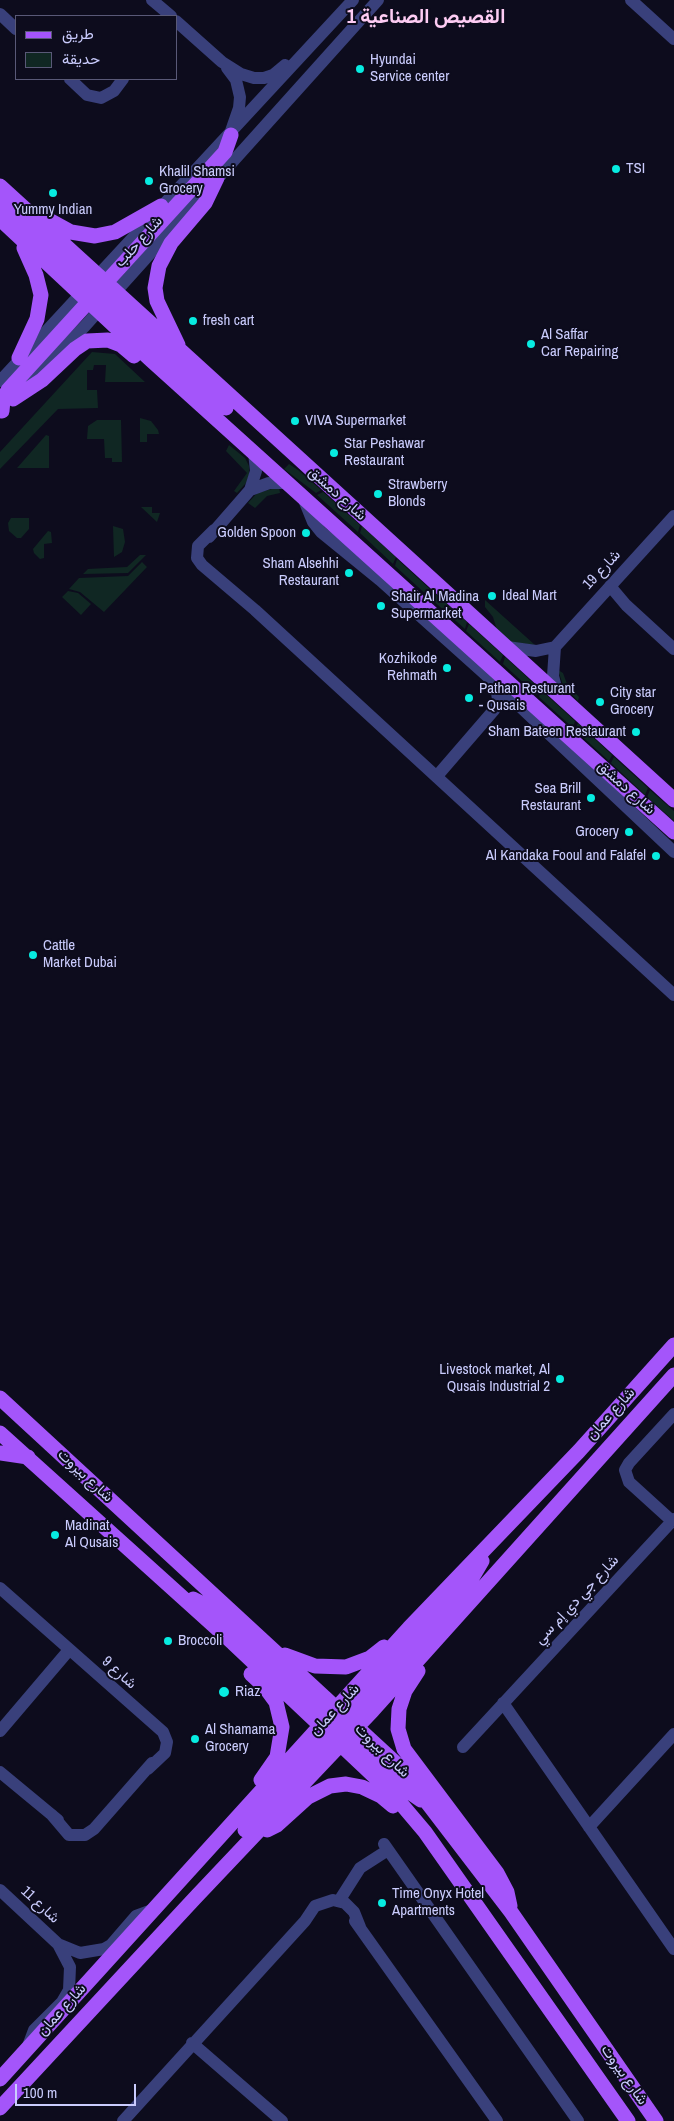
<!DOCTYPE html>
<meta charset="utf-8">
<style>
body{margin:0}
#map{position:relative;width:674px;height:2121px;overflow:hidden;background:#0d0c1d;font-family:"Archivo Narrow",Vazirmatn,sans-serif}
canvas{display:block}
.legend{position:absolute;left:15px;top:15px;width:162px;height:65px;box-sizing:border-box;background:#0d0c1d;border:1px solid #595977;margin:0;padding:6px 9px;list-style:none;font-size:15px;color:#caccfd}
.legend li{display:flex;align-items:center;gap:10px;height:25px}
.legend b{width:25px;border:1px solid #595977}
.scale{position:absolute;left:15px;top:2084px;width:121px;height:22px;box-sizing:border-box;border:2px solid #caccfd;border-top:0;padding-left:6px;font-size:15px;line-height:18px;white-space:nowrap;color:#caccfd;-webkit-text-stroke:4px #0d0c1d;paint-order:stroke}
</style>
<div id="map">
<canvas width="674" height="2121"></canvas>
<ul class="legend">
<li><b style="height:6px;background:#a455fa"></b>طريق</li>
<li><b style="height:14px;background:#102723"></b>حديقة</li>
</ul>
<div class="scale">100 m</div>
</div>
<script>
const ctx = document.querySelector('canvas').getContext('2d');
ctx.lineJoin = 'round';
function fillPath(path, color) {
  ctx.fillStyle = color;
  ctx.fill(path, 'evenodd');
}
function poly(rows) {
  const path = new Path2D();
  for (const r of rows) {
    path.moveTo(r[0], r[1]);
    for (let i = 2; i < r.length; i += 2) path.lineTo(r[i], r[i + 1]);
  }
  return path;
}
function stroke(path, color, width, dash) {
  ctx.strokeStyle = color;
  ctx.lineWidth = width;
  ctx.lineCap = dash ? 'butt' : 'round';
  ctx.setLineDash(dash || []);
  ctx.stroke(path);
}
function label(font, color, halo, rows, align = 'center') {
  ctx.font = font + ' "Archivo Narrow",Vazirmatn,sans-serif';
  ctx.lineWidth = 4;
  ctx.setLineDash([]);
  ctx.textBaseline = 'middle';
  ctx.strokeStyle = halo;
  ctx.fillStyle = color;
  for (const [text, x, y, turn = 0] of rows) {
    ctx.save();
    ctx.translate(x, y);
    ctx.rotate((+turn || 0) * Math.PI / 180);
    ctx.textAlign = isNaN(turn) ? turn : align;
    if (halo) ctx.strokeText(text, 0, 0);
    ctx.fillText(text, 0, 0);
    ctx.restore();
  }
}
fillPath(poly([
 [92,352,115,354,145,382,105,382,106,365,94,365,93,370,87,370,87,390,97,390,98,408,58,409,0,469,0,452],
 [140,418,151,421,158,430,159,434,147,434,147,442,140,442],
 [97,420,121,420,122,462,112,462,112,458,105,458,104,439,87,439,88,426],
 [46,435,49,436,49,468,17,468],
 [229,445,245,458,249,466,249,475,246,483,237,493,234,491,247,473,226,451],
 [289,464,298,470,321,490,316,493,284,469],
 [279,487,280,493,267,496,255,508,248,503,257,493],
 [323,492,360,525,358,532,317,495],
 [141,507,152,507,152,513,160,513,157,522],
 [11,518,29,518,29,529,21,538,17,538,9,531,8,523],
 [113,526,123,529,125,542,122,552,114,557],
 [362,526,396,557,393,564,360,533],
 [48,531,51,532,52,543,44,544,44,558,40,559,34,553,33,549],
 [140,555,146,555,128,573,83,574,88,569,127,567],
 [397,559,431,590,429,597,395,566],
 [142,562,147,567,104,612,80,592,69,589,79,578,128,576],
 [68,591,78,593,91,604,81,615,62,597],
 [433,591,467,622,465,629,430,598],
 [485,600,535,645,511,642,497,630,493,617,485,607],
 [469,624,503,655,500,662,466,631],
 [505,657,539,688,537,695,503,664],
 [558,670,563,673,567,684,579,697,578,701,563,685],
 [541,690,575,721,573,728,539,697],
 [578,723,612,755,609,761,575,730],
 [614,757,648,788,645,795,611,763],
 [650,790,674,811,674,821,647,797]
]), '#102723');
stroke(poly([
 [152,0,171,16],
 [631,0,674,39],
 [0,14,16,29],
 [176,21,222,62,241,74,254,78,264,78,273,75,285,65],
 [227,68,236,80,240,97,239,108,231,131],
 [70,79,87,95,101,98,114,91,123,79],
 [0,381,353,0],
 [30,382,85,326,378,0],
 [250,490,256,471,254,452],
 [302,495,313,522,321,532,380,580,496,684,674,852],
 [214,530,198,546,197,558,202,565,255,610,674,995],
 [209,537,250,490,269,483,289,483],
 [610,586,626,605,674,649],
 [507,647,536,651,555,647,674,516],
 [555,647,553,676,558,695],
 [437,776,494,710,498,700,496,684],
 [672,1521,629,1482,625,1470,629,1463,674,1414],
 [0,1588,163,1732,167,1742,165,1753,148,1769],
 [503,1703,674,1949],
 [0,1731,69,1650],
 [463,1747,674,1519],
 [0,1772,58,1820],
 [52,1815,69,1835,85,1835,94,1829,152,1763],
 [589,1827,674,1734],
 [384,1844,578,2121],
 [0,1890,58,1944,80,1953,104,1949,111,1945,136,1916,155,1909],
 [339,1901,360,1868,388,1850],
 [355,1921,497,2121],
 [192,2043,282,2121],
 [28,2046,34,2030,62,2002,69,1990,70,1967,58,1944],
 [123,2121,305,1921,315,1906,333,1900,345,1903,354,1912,360,1927]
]), '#39407b', 12);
stroke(poly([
 [0,186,674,800],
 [0,204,226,408],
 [40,215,71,232,95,236,115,232,161,206],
 [0,219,151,360,674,832],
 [178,345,157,301,155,288,159,266,171,243,205,203,217,178],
 [19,358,37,319,41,295,36,275,24,248],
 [13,399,42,380,75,349,87,341,108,340,121,345,134,356],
 [2,411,3,400,8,390,225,152,231,135],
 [0,1398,400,1767,511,1912,656,2121],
 [0,1433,233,1643,392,1793,425,1832,628,2121],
 [0,1453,28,1457],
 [193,1599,211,1608,408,1791,421,1800],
 [285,1655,315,1666,346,1667,370,1658,384,1647],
 [418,1671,405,1691,399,1709,398,1729,404,1749,497,1873,507,1892,510,1906],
 [251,1674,265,1687,276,1702,282,1727,277,1757,261,1780],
 [245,1830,472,1578,482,1561],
 [267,1830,277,1825,308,1797,330,1786,346,1784,362,1787,381,1796,393,1806],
 [0,2079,409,1628,579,1451,674,1345],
 [0,2108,194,1899,373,1710,674,1375]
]), '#a455fa', 15);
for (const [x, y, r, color] of [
 [360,69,5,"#07ece1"],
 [616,169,5,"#07ece1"],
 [149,181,5,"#07ece1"],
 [53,193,5,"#07ece1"],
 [193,321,5,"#07ece1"],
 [531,344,5,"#07ece1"],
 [295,421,5,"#07ece1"],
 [334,453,5,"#07ece1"],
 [378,494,5,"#07ece1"],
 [306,533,5,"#07ece1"],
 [349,573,5,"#07ece1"],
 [492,596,5,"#07ece1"],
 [381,606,5,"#07ece1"],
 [447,668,5,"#07ece1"],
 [469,698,5,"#07ece1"],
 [600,702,5,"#07ece1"],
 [636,732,5,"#07ece1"],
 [591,798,5,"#07ece1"],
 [629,832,5,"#07ece1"],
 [656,856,5,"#07ece1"],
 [33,955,5,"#07ece1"],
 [560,1379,5,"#07ece1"],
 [55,1535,5,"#07ece1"],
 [168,1641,5,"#07ece1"],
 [224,1692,6,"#07ece1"],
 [195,1739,5,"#07ece1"],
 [382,1903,5,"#07ece1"]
]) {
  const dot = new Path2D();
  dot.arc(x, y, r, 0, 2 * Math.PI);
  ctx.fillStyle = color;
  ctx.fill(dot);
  stroke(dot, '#0d0c1d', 2);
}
label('15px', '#caccfd', '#0d0c1d', [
 ["Hyundai",370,60],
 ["Service center",370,77],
 ["TSI",626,169],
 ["Khalil Shamsi",159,172],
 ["Grocery",159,189],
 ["Yummy Indian",53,210,"center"],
 ["fresh cart",203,321],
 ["Al Saffar",541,335],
 ["Car Repairing",541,352],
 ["VIVA Supermarket",305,421],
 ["Star Peshawar",344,444],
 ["Restaurant",344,461],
 ["Strawberry",388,485],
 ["Blonds",388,502],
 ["Golden Spoon",296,533,"right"],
 ["Sham Alsehhi",339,564,"right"],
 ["Restaurant",339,581,"right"],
 ["Ideal Mart",502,596],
 ["Shair Al Madina",391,597],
 ["Supermarket",391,614],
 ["Kozhikode",437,659,"right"],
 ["Rehmath",437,676,"right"],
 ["Pathan Resturant",479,689],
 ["- Qusais",479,706],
 ["City star",610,693],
 ["Grocery",610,710],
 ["Sham Bateen Restaurant",626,732,"right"],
 ["Sea Brill",581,789,"right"],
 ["Restaurant",581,806,"right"],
 ["Grocery",619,832,"right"],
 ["Al Kandaka Fooul and Falafel",646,856,"right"],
 ["Cattle",43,946],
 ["Market Dubai",43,963],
 ["Livestock market, Al",550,1370,"right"],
 ["Qusais Industrial 2",550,1387,"right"],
 ["Madinat",65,1526],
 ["Al Qusais",65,1543],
 ["Broccoli",178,1641],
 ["Riaz",235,1692],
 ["Al Shamama",205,1730],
 ["Grocery",205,1747],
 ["Time Onyx Hotel",392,1894],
 ["Apartments",392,1911]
], 'left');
label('15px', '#caccfd', '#0d0c1d', [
 ["شارع حلب",139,242,-48],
 ["شارع دمشق",337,494,42],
 ["شارع 19",602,570,-47],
 ["شارع دمشق",626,788,42],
 ["شارع عمان",611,1414,-48],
 ["شارع بيروت",85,1476,43],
 ["شارع جي دي إم سي",577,1600,-47],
 ["شارع 9",119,1673,42],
 ["شارع عمان",335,1710,-47],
 ["شارع بيروت",382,1751,44],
 ["شارع 11",40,1905,43],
 ["شارع عمان",62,2010,-48],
 ["شارع بيروت",624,2075,55]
]);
label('bold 20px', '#fdccf3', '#0d0c1d', [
 ["القصيص الصناعية 1",426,18]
]);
</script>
